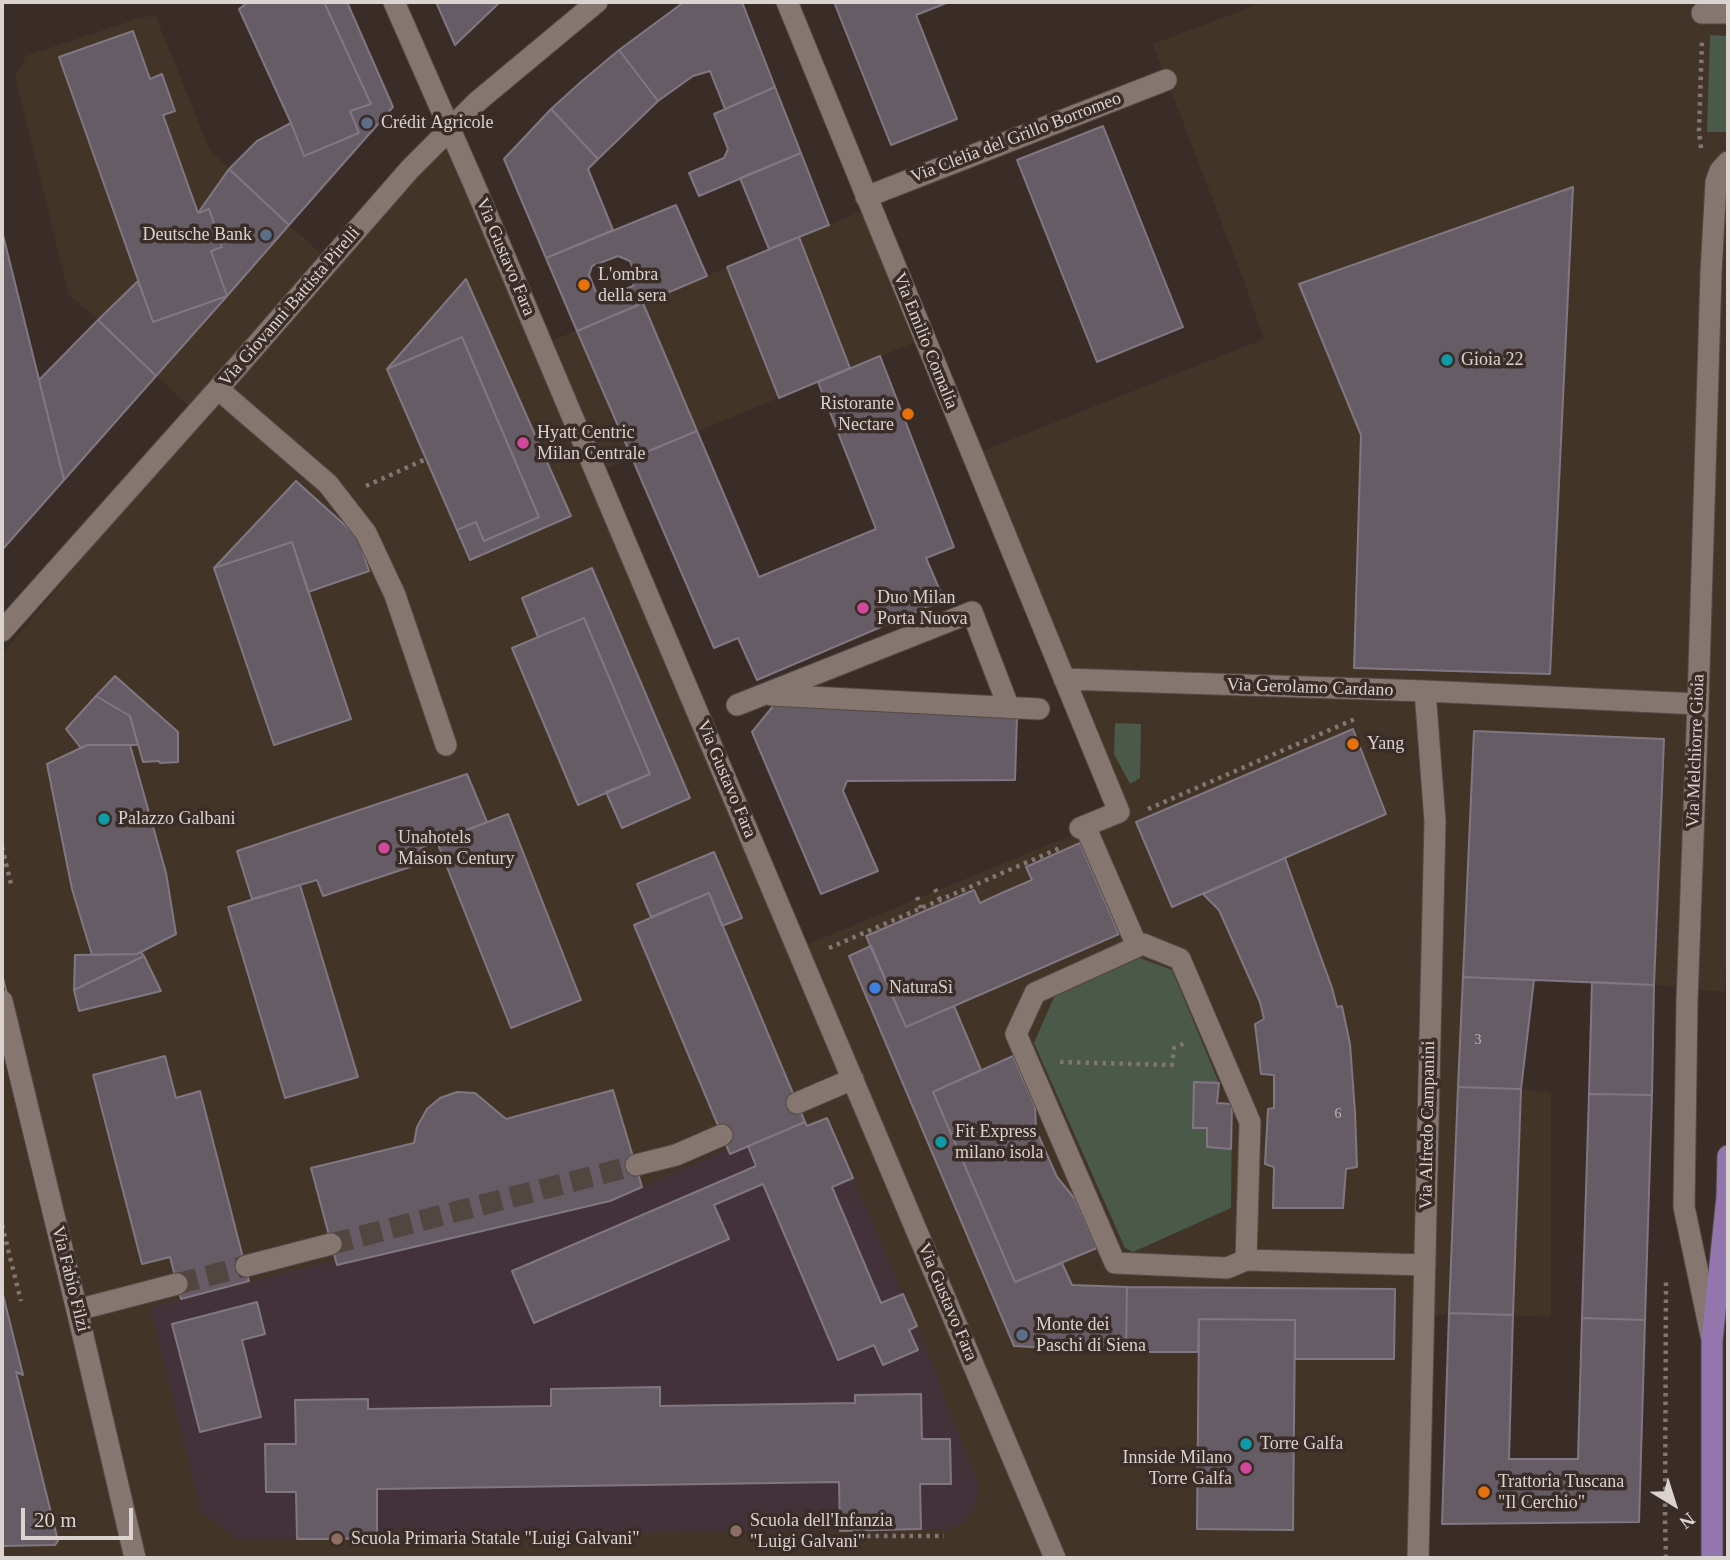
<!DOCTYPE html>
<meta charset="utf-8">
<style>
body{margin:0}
#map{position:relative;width:1730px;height:1560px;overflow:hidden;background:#3a2d28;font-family:"Times New Roman",serif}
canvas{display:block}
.frame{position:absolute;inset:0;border:4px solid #dbd3d0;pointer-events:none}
.north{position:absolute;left:1639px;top:1469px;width:70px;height:70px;-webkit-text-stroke:5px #3a2d28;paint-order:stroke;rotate:142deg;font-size:19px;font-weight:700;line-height:28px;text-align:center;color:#dbd3d0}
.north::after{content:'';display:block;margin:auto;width:24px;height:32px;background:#dbd3d0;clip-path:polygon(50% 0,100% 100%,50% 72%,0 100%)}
.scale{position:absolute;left:21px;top:1508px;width:112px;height:32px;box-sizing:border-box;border:4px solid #dbd3d0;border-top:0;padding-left:9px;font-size:21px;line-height:24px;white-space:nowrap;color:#dbd3d0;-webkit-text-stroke:5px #3a2d28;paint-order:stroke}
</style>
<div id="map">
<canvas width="1730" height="1560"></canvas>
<div class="frame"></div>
<div class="north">N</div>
<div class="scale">20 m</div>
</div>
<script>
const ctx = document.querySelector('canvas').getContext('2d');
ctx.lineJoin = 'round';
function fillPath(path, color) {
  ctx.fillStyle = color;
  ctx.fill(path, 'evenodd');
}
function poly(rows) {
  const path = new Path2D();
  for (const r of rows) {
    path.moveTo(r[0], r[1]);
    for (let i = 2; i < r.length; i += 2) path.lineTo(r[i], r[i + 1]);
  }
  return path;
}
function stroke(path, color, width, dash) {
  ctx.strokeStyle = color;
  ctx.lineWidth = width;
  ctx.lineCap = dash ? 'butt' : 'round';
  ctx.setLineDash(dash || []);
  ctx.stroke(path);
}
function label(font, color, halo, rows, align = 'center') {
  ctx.font = font + ' "Times New Roman",serif';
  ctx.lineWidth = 7;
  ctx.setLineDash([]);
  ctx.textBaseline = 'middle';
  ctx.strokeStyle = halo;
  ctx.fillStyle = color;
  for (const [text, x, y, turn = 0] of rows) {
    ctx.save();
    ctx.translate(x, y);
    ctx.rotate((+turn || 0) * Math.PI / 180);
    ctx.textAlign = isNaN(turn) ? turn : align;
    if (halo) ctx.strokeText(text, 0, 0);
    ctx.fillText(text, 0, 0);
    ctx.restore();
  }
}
fillPath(poly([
 [1265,2,1728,2,1728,931,1725,992,1654,985,1463,977,1521,1089,1551,1093,1551,1317,1449,1313,1426,1318,1413,1318,1411,1558,1060,1558,801,947,1120,815,975,454,1264,339,1242,276,1153,44],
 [155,15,210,151,289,225,329,261,449,141,1052,1558,2,1558,2,654,200,417,98,320,69,295,15,77,26,56,137,19],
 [867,209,920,340,598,472,544,344]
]), '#423527');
fillPath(poly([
 [827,1118,917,1326,977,1481,978,1494,974,1508,967,1517,957,1526,944,1530,736,1531,377,1538,237,1539,201,1511,150,1307,336,1260,338,1265,610,1201,728,1149,731,1154,805,1122,807,1126]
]), '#44323b');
fillPath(poly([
 [1710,35,1728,36,1728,132,1707,132],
 [1115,723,1141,724,1140,778,1130,784,1114,754],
 [1140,958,1172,970,1219,1083,1217,1103,1232,1104,1231,1208,1133,1252,1125,1248,1034,1043,1054,997]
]), '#4a5949');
const building = poly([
 [248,2,324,2,371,104,350,111,359,133,304,156,291,123,239,9,248,2],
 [324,2,347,2,393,107,289,225,229,169,257,141,291,123,304,156,359,133,350,111,371,104,324,2],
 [436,2,500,2,455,45,436,2],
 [684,2,742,2,775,87,725,109,710,71,693,76,658,101,619,50,684,2],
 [834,2,949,2,916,15,957,119,891,145,834,2],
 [133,31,150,79,162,74,175,111,163,115,198,213,209,209,222,247,211,251,227,296,153,322,59,57,133,31],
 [619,50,658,101,598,159,551,109,582,81,619,50],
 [775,87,801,153,699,196,689,173,724,158,728,149,714,114,775,87],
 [551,109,598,159,588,169,613,230,546,258,504,159,551,109],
 [1103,126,1183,327,1097,362,1017,160,1103,126],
 [801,153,829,225,769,249,740,178,801,153],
 [229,169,289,225,227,296,211,251,222,247,209,209,198,213,229,169],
 [1573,187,1550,674,1354,668,1361,435,1299,284,1573,187],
 [676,205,707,276,577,331,546,258,676,205],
 [618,256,630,261,636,276,633,286,605,297,596,292,589,275,592,266,618,256],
 [2,231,64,480,2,550,2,231],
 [799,237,850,368,779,398,727,267,799,237],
 [466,279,571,516,470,560,457,530,476,522,484,541,539,517,462,337,387,369,466,279],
 [138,281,153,322,227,296,156,376,98,320,138,281],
 [643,303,697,431,632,458,577,331,643,303],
 [98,320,156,376,64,480,39,380,98,320],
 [462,337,539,517,484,541,476,522,457,530,387,369,462,337],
 [880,356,954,547,926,558,944,600,757,680,738,638,714,648,632,458,697,431,759,577,876,529,818,382,880,356],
 [296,481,358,537,369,571,308,592,292,542,214,568,296,481],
 [292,542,351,719,274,745,214,568,292,542],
 [592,568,690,798,622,828,606,792,650,774,584,618,538,637,522,598,592,568],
 [584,618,650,774,578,805,512,648,584,618],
 [115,676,178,732,178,762,160,763,159,761,143,762,130,716,96,696,115,676],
 [96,696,130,716,138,745,87,745,81,748,66,729,96,696],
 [774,705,1017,717,1015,780,847,781,843,791,878,871,821,894,752,732,774,705],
 [1353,729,1386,814,1172,907,1136,822,1353,729],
 [1474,731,1664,739,1654,985,1463,977,1474,731],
 [87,745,130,745,166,873,176,934,137,954,92,955,72,889,47,764,87,745],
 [467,774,487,822,421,848,425,862,323,896,317,880,252,899,237,851,467,774],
 [508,814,581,1000,511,1028,437,842,508,814],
 [1080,843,1119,934,906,1027,866,936,974,890,980,903,1004,892,1032,880,1026,867,1080,843],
 [714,852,742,918,722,926,709,893,651,917,637,884,714,852],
 [1285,858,1332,988,1337,1007,1342,1006,1350,1044,1355,1112,1357,1167,1346,1169,1343,1208,1273,1208,1274,1167,1265,1164,1268,1109,1274,1108,1274,1075,1261,1074,1255,1024,1264,1019,1260,1002,1219,910,1203,894,1285,858],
 [300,885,358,1077,285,1098,228,907,300,885],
 [709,893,805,1122,730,1154,634,925,709,893],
 [871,946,906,1027,954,1006,981,1070,933,1092,1015,1282,1062,1263,1072,1285,1127,1287,1126,1352,1014,1346,849,956,871,946],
 [141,952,144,956,74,990,75,955,137,954,141,952],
 [144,956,161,991,79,1011,74,990,144,956],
 [1463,977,1534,980,1521,1089,1458,1087,1463,977],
 [1592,982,1654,985,1652,1095,1589,1094,1592,982],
 [165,1056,176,1098,200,1091,249,1281,181,1299,170,1257,142,1264,93,1075,165,1056],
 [1013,1056,1035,1106,1036,1130,1057,1177,1075,1199,1097,1248,1015,1282,933,1092,1013,1056],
 [1194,1082,1219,1083,1217,1103,1232,1104,1231,1149,1207,1147,1207,1128,1193,1128,1194,1082],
 [1458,1087,1521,1089,1513,1315,1449,1313,1458,1087],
 [613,1090,642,1187,610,1201,337,1265,311,1168,414,1143,417,1127,427,1109,440,1098,457,1092,475,1093,506,1119,613,1090],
 [1589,1094,1652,1095,1645,1320,1582,1318,1589,1094],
 [827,1118,853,1178,832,1187,881,1303,903,1294,917,1326,909,1330,918,1350,883,1365,874,1345,838,1360,763,1184,714,1205,729,1239,534,1323,512,1271,756,1166,748,1146,805,1122,807,1126,827,1118],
 [1127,1287,1395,1289,1394,1359,1295,1359,1295,1320,1199,1319,1198,1352,1126,1352,1127,1287],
 [2,1291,23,1375,16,1372,58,1541,55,1545,2,1546,2,1291],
 [257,1302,265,1334,242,1340,261,1417,200,1432,172,1324,257,1302],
 [1449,1313,1513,1315,1509,1459,1578,1459,1582,1318,1645,1320,1639,1522,1442,1524,1449,1313],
 [1199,1319,1295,1320,1293,1530,1197,1529,1199,1319],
 [660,1387,660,1406,855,1403,855,1395,921,1394,922,1439,950,1439,951,1484,920,1484,921,1529,840,1531,839,1482,377,1489,377,1538,337,1539,297,1539,296,1492,266,1492,265,1444,296,1444,295,1400,368,1399,368,1409,551,1406,551,1389,660,1387]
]);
fillPath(building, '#655c66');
stroke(building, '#817782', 2);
stroke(poly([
 [331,1244,636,1165],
 [177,1284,246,1266]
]), '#524641', 21, [21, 10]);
const minor = poly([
 [394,2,474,184,1055,1558],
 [787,2,1119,812,1080,828],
 [1702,13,1728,13],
 [866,197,1166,80],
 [218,389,328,484,366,533,395,595,446,745],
 [2,631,218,389,410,169,478,101,597,2],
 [1064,679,1425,691,1698,704],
 [771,695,1039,709],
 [737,705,972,612,1009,708],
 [1085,826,1137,946],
 [2,1001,77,1310,135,1558],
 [797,1103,853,1079],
 [636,1165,676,1155,722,1135],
 [1246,1260,1250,1122,1180,959,1143,944,1035,993,1016,1034,1115,1263,1227,1268,1246,1260,1425,1265],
 [246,1266,331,1244],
 [77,1310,177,1284],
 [1711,1335,1684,1207,1687,1001,1698,704,1711,273,1716,182,1720,171,1728,162],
 [1418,1558,1435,821,1425,691]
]);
const major = poly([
 [1712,1558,1712,1341,1727,1197,1728,1156]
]);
stroke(minor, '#554a46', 23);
stroke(major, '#554a46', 23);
stroke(poly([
 [1701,148,1699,131,1702,41],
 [366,486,426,459],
 [1148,809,1355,719],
 [2,847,11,884],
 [935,889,940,900],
 [917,897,921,908],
 [829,948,1060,848],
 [1060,1062,1172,1065,1174,1048,1185,1043],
 [2,1225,21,1301],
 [867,1536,944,1536],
 [1666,1558,1665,1522,1666,1280]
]), '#817672', 4.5, [3.5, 5]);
stroke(minor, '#857670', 21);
stroke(major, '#9476ae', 21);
stroke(poly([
 [2,974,144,1558],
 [2,1042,128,1558]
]), '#847975', 2);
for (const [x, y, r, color] of [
 [367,123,7,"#5c6f8a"],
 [266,235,7,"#5c6f8a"],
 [584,285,7,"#e8710a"],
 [1447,360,7,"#0f9aa8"],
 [908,414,7,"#e8710a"],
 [523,443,7,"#d1479c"],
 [863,608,7,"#d1479c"],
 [1353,744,7,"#e8710a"],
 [104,819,7,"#0f9aa8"],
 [384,848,7,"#d1479c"],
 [875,988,7,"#3f7fe0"],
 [941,1142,7,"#0f9aa8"],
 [1022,1335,7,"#5c6f8a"],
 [1246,1444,7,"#0f9aa8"],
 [1246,1468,7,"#d1479c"],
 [1484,1492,7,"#e8710a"],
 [736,1531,7,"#8d6e63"],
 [337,1539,7,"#8d6e63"]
]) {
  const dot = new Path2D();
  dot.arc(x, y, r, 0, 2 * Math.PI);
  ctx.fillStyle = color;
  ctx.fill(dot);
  stroke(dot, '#3a2d28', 2.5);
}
label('14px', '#beb5b6', null, [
 ["3",1478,1040],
 ["6",1338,1114]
]);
label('18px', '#dbd3d0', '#3a2d28', [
 ["Crédit Agricole",381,123],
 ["Deutsche Bank",252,235,"right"],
 ["L'ombra",598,275],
 ["della sera",598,296],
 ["Gioia 22",1461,360],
 ["Ristorante",894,404,"right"],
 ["Nectare",894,425,"right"],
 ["Hyatt Centric",537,433],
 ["Milan Centrale",537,454],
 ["Duo Milan",877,598],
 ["Porta Nuova",877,619],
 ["Yang",1367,744],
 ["Palazzo Galbani",118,819],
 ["Unahotels",398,838],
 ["Maison Century",398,859],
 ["NaturaSì",889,988],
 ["Fit Express",955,1132],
 ["milano isola",955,1153],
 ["Monte dei",1036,1325],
 ["Paschi di Siena",1036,1346],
 ["Torre Galfa",1260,1444],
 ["Innside Milano",1232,1458,"right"],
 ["Torre Galfa",1232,1479,"right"],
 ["Trattoria Tuscana",1498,1482],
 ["\"Il Cerchio\"",1498,1503],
 ["Scuola dell'Infanzia",750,1521],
 ["\"Luigi Galvani\"",750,1542],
 ["Scuola Primaria Statale \"Luigi Galvani\"",351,1539]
], 'left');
label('18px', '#dbd3d0', '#3a2d28', [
 ["Via Clelia del Grillo Borromeo",1016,138,-21],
 ["Via Gustavo Fara",505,257,67],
 ["Via Giovanni Battista Pirelli",290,307,-49],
 ["Via Emilio Cornalia",925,341,68],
 ["Via Gerolamo Cardano",1310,688,2],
 ["Via Melchiorre Gioia",1696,751,-88],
 ["Via Gustavo Fara",726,779,67],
 ["Via Alfredo Campanini",1428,1125,-89],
 ["Via Fabio Filzi",70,1279,76],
 ["Via Gustavo Fara",947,1302,67]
]);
</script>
